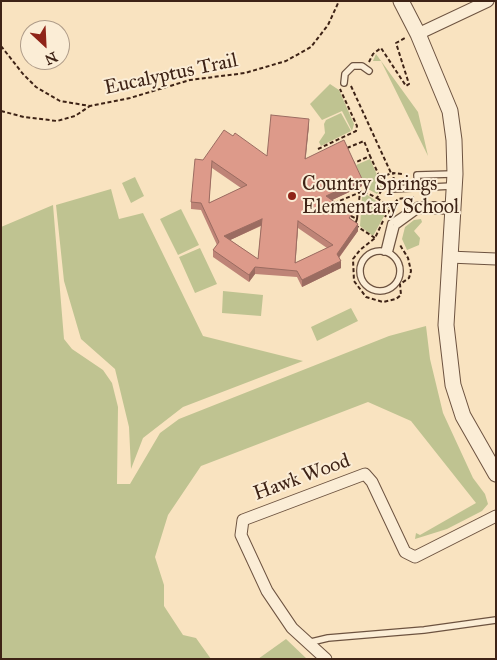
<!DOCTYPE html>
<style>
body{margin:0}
#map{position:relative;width:497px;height:660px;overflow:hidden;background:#f9e3c0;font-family:"IM FELL Great Primer",serif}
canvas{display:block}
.frame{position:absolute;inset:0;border:2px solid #3e2316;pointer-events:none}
.north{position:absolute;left:20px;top:20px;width:50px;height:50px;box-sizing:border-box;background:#fbedd6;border:1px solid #af9c89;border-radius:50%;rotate:155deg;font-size:14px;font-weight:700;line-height:20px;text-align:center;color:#3e2316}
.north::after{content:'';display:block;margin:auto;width:18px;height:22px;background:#8f2418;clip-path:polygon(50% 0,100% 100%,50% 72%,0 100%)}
</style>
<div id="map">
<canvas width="497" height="660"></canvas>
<div class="frame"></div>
<div class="north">N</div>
</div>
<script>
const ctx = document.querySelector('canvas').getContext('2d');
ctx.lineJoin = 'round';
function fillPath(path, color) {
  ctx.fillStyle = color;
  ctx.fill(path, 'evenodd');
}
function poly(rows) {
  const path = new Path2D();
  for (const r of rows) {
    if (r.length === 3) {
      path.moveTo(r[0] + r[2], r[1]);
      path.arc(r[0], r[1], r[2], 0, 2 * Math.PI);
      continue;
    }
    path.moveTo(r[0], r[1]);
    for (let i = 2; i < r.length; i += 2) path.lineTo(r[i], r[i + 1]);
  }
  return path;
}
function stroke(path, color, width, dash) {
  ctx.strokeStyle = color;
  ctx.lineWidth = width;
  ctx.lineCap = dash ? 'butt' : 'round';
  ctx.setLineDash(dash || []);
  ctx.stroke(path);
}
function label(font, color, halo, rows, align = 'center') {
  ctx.font = font + ' "IM FELL Great Primer",serif';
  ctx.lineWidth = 4;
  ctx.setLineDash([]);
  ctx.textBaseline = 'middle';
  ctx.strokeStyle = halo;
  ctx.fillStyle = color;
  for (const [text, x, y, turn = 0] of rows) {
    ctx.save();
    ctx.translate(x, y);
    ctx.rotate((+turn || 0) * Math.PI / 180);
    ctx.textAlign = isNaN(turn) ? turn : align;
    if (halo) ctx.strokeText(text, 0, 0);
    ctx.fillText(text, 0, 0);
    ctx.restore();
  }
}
fillPath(poly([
 [376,54,418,112,428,156,381,61,373,61],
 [330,84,339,90,354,124,352,131,342,111,322,120,310,104],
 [341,113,351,131,321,146,319,142,325,133,324,124,326,120],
 [370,159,382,186,377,194,366,188,356,165],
 [135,177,144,196,131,203,122,183],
 [111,189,119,219,143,213,203,336,303,361,183,407,143,438,131,469,129,427,115,369,81,339,64,281,56,205],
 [366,194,388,209,373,236,360,226,362,196],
 [53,205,64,339,72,349,103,370,112,383,118,407,117,484,130,484,160,433,179,419,389,336,426,326,430,359,443,413,473,478,485,494,488,504,482,511,447,529,415,539,416,533,420,535,476,503,411,421,368,402,201,466,168,515,155,557,164,585,164,606,183,635,196,638,211,659,1,659,1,227],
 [181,209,199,245,178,255,160,219],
 [421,219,422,222,414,231,420,238,419,245,407,250,402,239,405,227,414,220],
 [200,248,217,284,195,293,179,257],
 [223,291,263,295,261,316,222,313],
 [351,308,358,321,317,341,311,327],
 [286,639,307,659,258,659]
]), '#bfc391');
const service = poly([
 [344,83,345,74,353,66,362,66,369,71],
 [418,188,417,175,453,174],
 [392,189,452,186],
 [380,271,20],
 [384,252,391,223,418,205,451,205],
 [389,253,396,226,418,210,453,211],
 [307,643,328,638,424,630,496,620]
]);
const minor = poly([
 [418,34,488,1],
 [449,257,496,259],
 [326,659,292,628,267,591,241,535,243,520,365,474,372,482,405,552,415,557,496,516]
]);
const tertiary = poly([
 [401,1,418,34,450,111,454,140,455,174,446,325,453,385,463,416,496,474]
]);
stroke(service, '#6d5340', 8);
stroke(minor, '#6d5340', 13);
stroke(tertiary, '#6d5340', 17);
stroke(poly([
 [1,46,23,74,36,87,60,101,90,106,130,98,190,80,245,73,286,61,311,47,328,25,339,1],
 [369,62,373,54,381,48,406,86,409,84,396,43,405,38],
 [351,86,391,173,381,178],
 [1,111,24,117,57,121,75,116,90,106],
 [347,148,364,141,370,156],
 [318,149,356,131,357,126,340,89],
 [394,181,393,173,402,174],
 [377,198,391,208,385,217],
 [336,205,337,202,363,191,377,198,384,186,370,156,354,163],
 [391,208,398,199,414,197],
 [351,216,357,219,360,192],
 [357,219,355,225,375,238],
 [383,221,375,238,360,250,353,259,354,281,366,297,383,302,396,299,401,295,400,284,409,278,411,271,408,258,400,245]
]), '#3e2316', 2, [4, 2.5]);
stroke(service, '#fbedd6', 5.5);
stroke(minor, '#fbedd6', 11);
stroke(tertiary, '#fbedd6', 15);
fillPath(poly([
 [309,125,305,159,362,186,332,200,352,220,358,231,339,258,341,268,302,287,297,277,255,274,249,282,213,257,213,250,217,245,201,210,191,209,191,202,203,160,233,136,267,156],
 [212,168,241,188,209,203],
 [261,226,258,259,230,240],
 [298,228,327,248,295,263]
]), '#be8477');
fillPath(poly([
 [309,119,309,125,305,166,305,159],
 [362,179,362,186,326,203,326,196],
 [262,219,262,225,224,243,224,236],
 [298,221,298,228,295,270,295,263],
 [358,224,358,231,337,260,337,254],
 [341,261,341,268,302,287,302,280],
 [255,267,255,274,249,282,249,275]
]), '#9b6c61');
const building = poly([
 [271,115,309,119,305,159,344,140,362,179,326,196,352,214,349,218,358,224,337,254,341,261,302,280,297,271,255,267,249,275,213,250,219,242,201,203,191,202,195,159,203,160,224,130,233,136,235,133,267,156,271,115],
 [212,161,247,185,209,203,212,161],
 [262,219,258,259,224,236,262,219],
 [298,221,333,245,295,263,298,221]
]);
fillPath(building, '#dd9a8a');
stroke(building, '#9b6c61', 1);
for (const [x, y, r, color] of [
 [292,196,5,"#8f2418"]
]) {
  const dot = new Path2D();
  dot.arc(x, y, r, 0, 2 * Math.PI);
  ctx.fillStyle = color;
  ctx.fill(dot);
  stroke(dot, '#fbedd6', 2);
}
label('20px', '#3e2316', '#fbedd6', [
 ["Eucalyptus Trail",171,75,-12],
 ["Hawk Wood",302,478,-20]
]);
label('20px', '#3e2316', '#fbedd6', [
 ["Country Springs",302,185],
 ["Elementary School",302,208]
], 'left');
</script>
